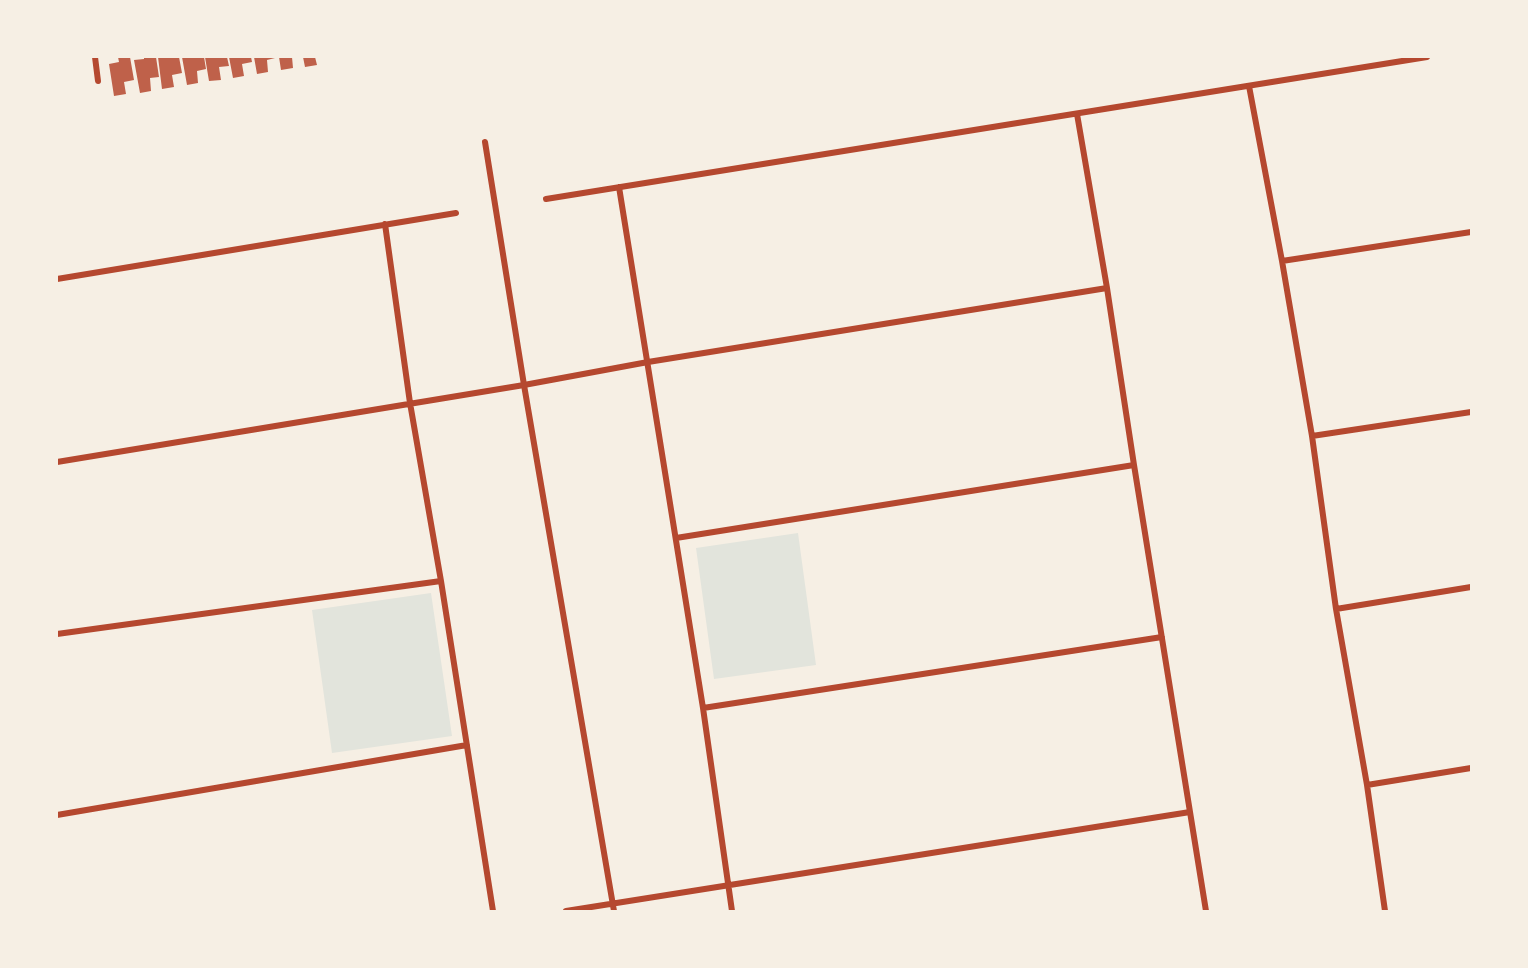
<!DOCTYPE html>
<style>
body{margin:0}
#map{position:relative;width:1528px;height:968px;overflow:hidden;background:#f6efe4;font-family:Arial,sans-serif}
canvas{display:block}
.frame{position:absolute;inset:0;border:58px solid #f6efe4;pointer-events:none}
</style>
<div id="map">
<canvas width="1528" height="968"></canvas>
<div class="frame"></div>
</div>
<script>
const ctx = document.querySelector('canvas').getContext('2d');
ctx.lineJoin = 'round';
function fillPath(path, color) {
  ctx.fillStyle = color;
  ctx.fill(path, 'evenodd');
}
function poly(rows) {
  const path = new Path2D();
  for (const r of rows) {
    path.moveTo(r[0], r[1]);
    for (let i = 2; i < r.length; i += 2) path.lineTo(r[i], r[i + 1]);
  }
  return path;
}
function stroke(path, color, width, dash) {
  ctx.strokeStyle = color;
  ctx.lineWidth = width;
  ctx.lineCap = dash ? 'butt' : 'round';
  ctx.setLineDash(dash || []);
  ctx.stroke(path);
}
fillPath(poly([
 [798,533,816,665,714,679,696,548],
 [431,593,452,736,332,753,312,610]
]), '#e2e4dc');
fillPath(poly([
 [118,57,130,57,134,80,124,82,126,94,114,96,109,64,119,62],
 [144,57,156,57,159,77,150,78,151,91,140,93,134,60,144,59],
 [158,57,179,57,182,73,172,75,174,87,162,89],
 [182,57,204,57,206,69,197,71,198,83,187,85],
 [205,57,227,57,229,66,219,67,221,80,209,81],
 [229,57,251,57,252,62,242,64,244,76,233,78],
 [254,57,275,57,275,58,267,60,268,72,257,74],
 [279,57,292,57,293,68,281,70],
 [303,57,315,57,317,65,305,67]
]), '#bf614a');
stroke(poly([
 [95,57,98,81],
 [1249,86,1282,261,1312,436,1336,609,1367,785,1385,911],
 [1077,114,1107,288,1134,465,1206,911],
 [485,142,524,385,614,911],
 [619,187,703,708,732,911],
 [546,199,1427,57],
 [385,224,410,403,441,581,493,911],
 [1282,261,1471,232],
 [57,279,456,213],
 [1312,436,1471,412],
 [57,462,524,385,648,362,1107,288],
 [676,538,1134,465],
 [1336,609,1471,587],
 [57,634,441,581],
 [703,708,1162,637],
 [1367,785,1471,768],
 [57,815,467,745],
 [566,911,1190,812]
]), '#b5482f', 6);
</script>
